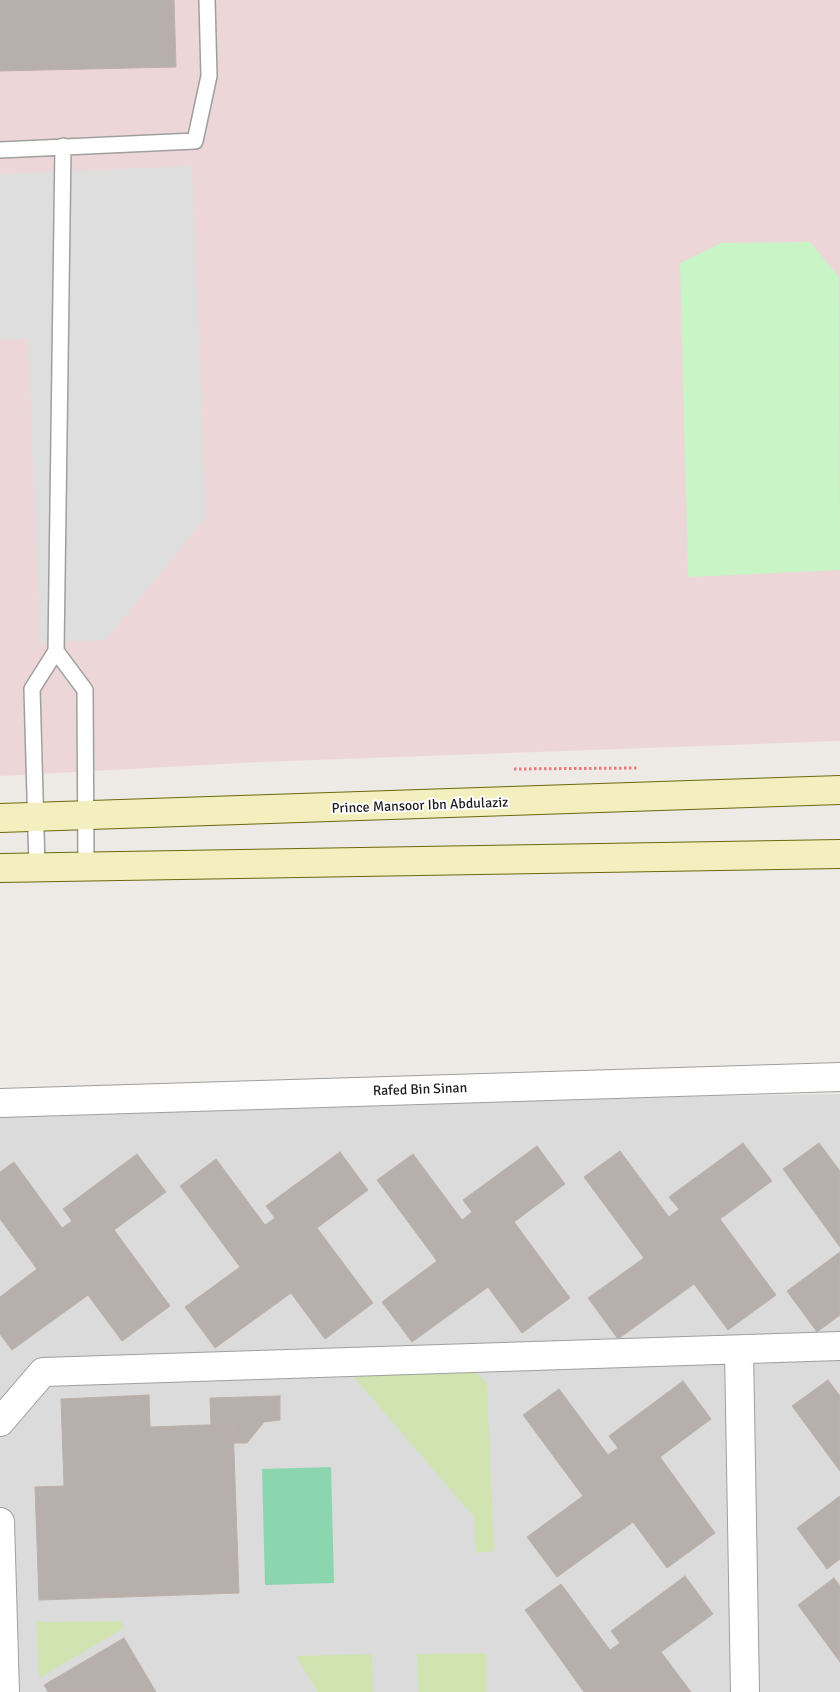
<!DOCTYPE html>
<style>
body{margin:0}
canvas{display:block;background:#eeeae5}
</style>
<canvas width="840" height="1692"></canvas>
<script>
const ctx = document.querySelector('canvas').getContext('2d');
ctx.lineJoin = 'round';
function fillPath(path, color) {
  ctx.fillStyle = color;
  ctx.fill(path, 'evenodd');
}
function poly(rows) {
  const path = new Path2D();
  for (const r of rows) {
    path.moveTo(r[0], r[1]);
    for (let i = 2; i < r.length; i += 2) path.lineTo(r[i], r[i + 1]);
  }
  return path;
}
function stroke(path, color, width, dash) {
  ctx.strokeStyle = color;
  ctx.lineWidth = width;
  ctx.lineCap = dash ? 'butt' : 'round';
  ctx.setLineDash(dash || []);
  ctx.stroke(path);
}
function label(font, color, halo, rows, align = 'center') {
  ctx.font = font + ' Signika,sans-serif';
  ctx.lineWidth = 4;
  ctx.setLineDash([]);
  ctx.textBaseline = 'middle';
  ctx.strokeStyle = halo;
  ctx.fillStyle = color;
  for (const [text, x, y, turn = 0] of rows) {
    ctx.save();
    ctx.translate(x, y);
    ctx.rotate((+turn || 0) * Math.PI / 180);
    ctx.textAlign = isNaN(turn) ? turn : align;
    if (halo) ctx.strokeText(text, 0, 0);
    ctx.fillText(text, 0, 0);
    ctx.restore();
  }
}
fillPath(poly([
 [840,1094,840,1692,0,1692,0,1108]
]), '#dcdbdb');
fillPath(poly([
 [0,0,840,0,840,741,260,762,0,776]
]), '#edd6d8');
fillPath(poly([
 [473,1370,487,1383,494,1551,476,1553,474,1517,353,1376,361,1373],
 [121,1621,124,1628,39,1678,36,1622],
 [486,1653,486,1692,418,1692,417,1654],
 [372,1654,373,1692,318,1692,296,1656]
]), '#d0e3b0');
fillPath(poly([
 [810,242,839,277,840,570,688,577,680,263,721,243]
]), '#c8f4c6');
fillPath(poly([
 [331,1467,334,1583,265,1585,262,1469]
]), '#8bd6af');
fillPath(poly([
 [192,166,206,518,105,640,40,643,28,339,0,340,0,174]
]), '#dedede');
const building = poly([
 [0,0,174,0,176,67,0,71,0,0],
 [743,1143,772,1181,720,1219,776,1295,728,1330,694,1284,618,1339,588,1298,644,1258,584,1177,620,1151,669,1217,679,1209,669,1197,743,1143],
 [819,1143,840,1171,840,1247,783,1169,819,1143],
 [537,1146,565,1184,514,1222,570,1298,522,1333,488,1287,412,1342,382,1302,437,1261,377,1180,413,1154,462,1220,472,1212,463,1200,537,1146],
 [340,1152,368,1190,317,1228,373,1303,325,1339,291,1293,215,1348,185,1307,240,1267,180,1186,216,1159,265,1225,275,1218,266,1206,340,1152],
 [137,1154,166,1192,114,1230,170,1306,122,1341,88,1295,12,1350,0,1334,0,1297,37,1269,0,1219,0,1172,14,1162,62,1228,72,1221,63,1209,137,1154],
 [840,1252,840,1315,817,1332,787,1291,840,1252],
 [828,1380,840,1396,840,1471,792,1406,828,1380],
 [683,1381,711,1419,660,1457,715,1533,667,1568,633,1522,557,1577,527,1537,583,1496,523,1415,559,1389,608,1455,618,1448,609,1436,683,1381],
 [149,1395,150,1427,233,1424,239,1593,39,1600,35,1487,64,1486,61,1399,149,1395],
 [280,1396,280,1420,264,1422,247,1443,234,1443,233,1424,211,1425,210,1398,280,1396],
 [840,1496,840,1559,827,1569,797,1528,840,1496],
 [685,1576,713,1614,661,1652,691,1692,584,1692,525,1610,561,1584,610,1650,620,1643,611,1631,685,1576],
 [834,1578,840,1586,840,1662,798,1605,834,1578],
 [124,1638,156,1692,48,1692,44,1685,124,1638]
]);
fillPath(building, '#b7afab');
stroke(building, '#beb0a9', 1);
const lane = poly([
 [0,150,195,141,209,76,207,0],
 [56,651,63,146],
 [37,867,32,689,56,651,85,690,86,867]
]);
const street = poly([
 [0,1103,840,1077],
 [739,1350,745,1692],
 [0,1422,43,1372,840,1346],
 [0,1522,5,1692]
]);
const secondary = poly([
 [0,818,840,790],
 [0,868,840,854]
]);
stroke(lane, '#9f9f9f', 18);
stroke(street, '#9f9f9f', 30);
stroke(secondary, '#6b6a0f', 30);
stroke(poly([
 [514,769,639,768]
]), '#ec787b', 3, [2.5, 2.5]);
stroke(lane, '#fff', 15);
stroke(street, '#fff', 28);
stroke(secondary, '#f3efbe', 28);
label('14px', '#1e1e1e', '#fff', [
 ["Prince Mansoor Ibn Abdulaziz",420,806,-2],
 ["Rafed Bin Sinan",420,1090,-2]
]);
</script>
